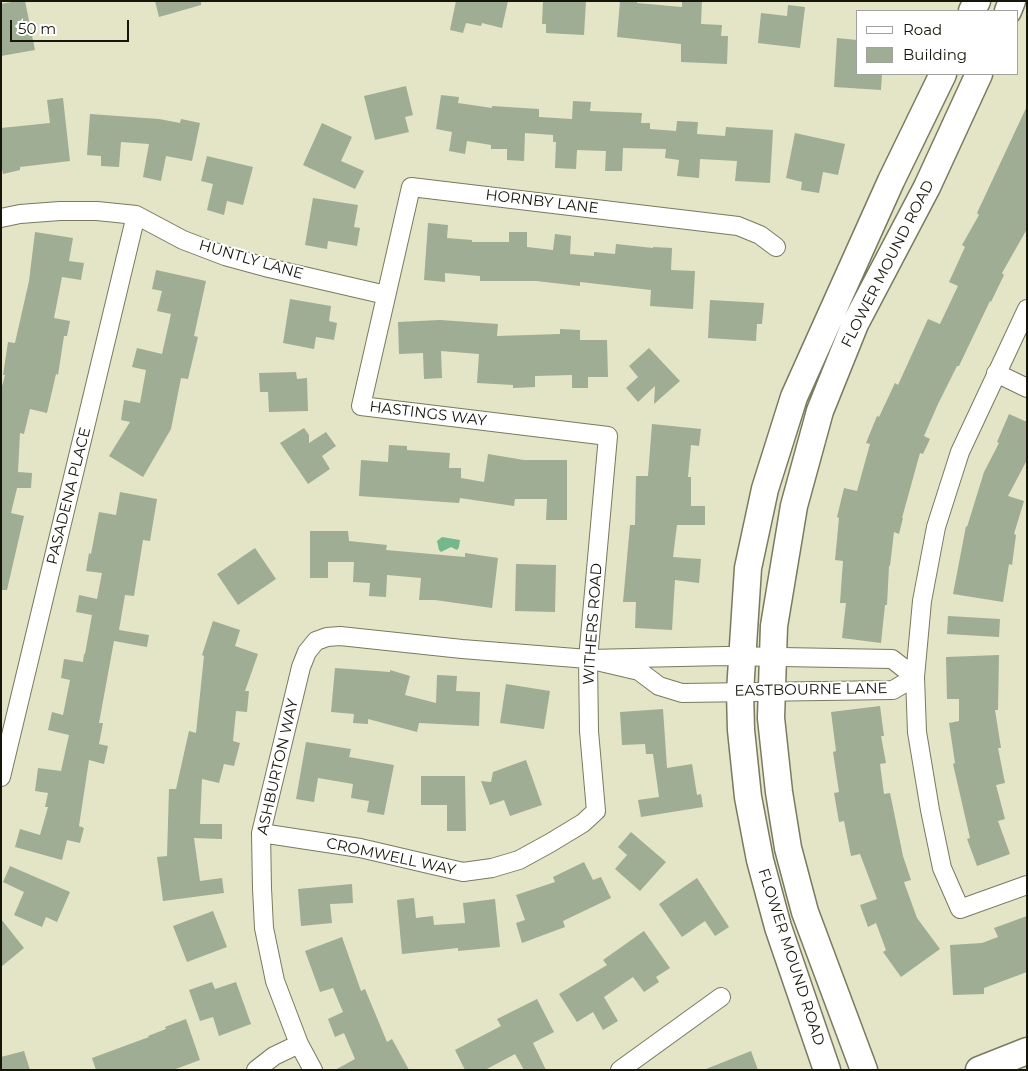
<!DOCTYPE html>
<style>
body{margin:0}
#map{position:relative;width:1028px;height:1071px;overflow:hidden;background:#e3e5c6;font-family:Montserrat,sans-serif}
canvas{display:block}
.frame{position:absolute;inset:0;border:2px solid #15150a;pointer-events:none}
.legend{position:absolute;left:856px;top:10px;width:162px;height:65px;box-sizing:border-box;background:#fff;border:1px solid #a1a19d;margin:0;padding:6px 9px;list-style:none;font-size:15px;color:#15150a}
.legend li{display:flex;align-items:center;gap:10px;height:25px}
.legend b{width:25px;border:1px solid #a1a19d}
.scale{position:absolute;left:10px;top:20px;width:119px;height:22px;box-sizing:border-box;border:2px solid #15150a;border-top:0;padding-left:6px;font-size:15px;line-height:18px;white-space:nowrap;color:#15150a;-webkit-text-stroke:4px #fff;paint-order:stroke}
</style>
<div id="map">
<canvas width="1028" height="1071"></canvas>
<div class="frame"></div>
<ul class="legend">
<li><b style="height:6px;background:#fff"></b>Road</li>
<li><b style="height:14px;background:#9ead93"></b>Building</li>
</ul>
<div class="scale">50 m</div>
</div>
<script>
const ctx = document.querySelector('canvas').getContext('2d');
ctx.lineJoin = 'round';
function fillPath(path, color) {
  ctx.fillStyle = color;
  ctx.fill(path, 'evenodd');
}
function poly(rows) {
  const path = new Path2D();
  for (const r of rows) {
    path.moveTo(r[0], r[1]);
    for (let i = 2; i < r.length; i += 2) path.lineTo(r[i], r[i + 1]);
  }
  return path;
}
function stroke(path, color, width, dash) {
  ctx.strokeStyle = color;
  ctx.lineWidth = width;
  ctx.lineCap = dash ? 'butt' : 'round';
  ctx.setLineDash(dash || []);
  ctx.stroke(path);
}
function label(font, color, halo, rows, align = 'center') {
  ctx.font = font + ' Montserrat,sans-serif';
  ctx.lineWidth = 4;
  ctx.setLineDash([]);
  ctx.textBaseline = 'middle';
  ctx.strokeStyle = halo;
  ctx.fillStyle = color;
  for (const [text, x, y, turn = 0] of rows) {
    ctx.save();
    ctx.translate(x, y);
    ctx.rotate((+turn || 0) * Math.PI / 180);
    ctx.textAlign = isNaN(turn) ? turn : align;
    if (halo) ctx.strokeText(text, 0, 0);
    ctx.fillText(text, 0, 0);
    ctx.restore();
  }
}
fillPath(poly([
 [442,537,460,540,459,547,457,550,451,547,441,552,439,550,437,541]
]), '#74b78c');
fillPath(poly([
 [17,1,25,1,35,50,1,56,1,4],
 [155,1,201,1,201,5,159,17],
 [456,1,508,1,502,28,482,23,481,26,466,23,463,33,450,30],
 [543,1,586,1,584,35,546,33,546,24,542,24],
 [620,1,637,1,637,3,682,7,682,1,702,1,701,24,722,25,721,36,728,36,727,64,681,62,681,44,617,37],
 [788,5,805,7,800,48,758,43,761,13,787,16],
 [837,38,857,40,857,74,882,74,881,90,834,87],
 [406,86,413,115,405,117,409,132,375,140,364,96],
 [441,95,459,97,458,103,492,108,492,106,539,109,539,117,572,119,573,101,591,102,590,111,642,113,641,123,650,123,650,129,676,131,677,121,698,122,697,134,725,136,726,127,773,130,770,183,735,181,737,161,700,159,699,178,677,176,679,160,665,158,666,149,623,148,622,171,605,171,606,151,577,150,576,169,555,168,556,142,553,142,553,135,525,133,524,161,507,160,507,149,491,149,491,145,467,141,465,154,449,151,452,132,436,129],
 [63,98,70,161,20,167,20,170,3,174,1,164,1,128,50,123,47,100],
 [1027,106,1027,229,1002,273,1004,275,991,302,990,301,959,366,957,366,938,404,924,436,930,439,923,454,920,453,902,518,903,518,899,534,894,532,890,566,889,566,887,605,885,605,881,643,842,638,846,603,840,603,843,561,835,560,839,518,837,517,844,488,857,491,870,444,866,443,877,416,879,417,895,383,898,385,928,319,940,324,958,286,949,282,965,247,962,245,979,215,977,213],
 [90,114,159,119,180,123,181,119,200,123,192,161,166,156,161,181,143,177,149,144,121,142,119,167,101,166,101,156,87,155],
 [322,123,352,137,341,161,364,171,355,189,303,165],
 [795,133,845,144,838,175,823,172,819,193,801,190,802,182,786,178],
 [207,156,253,167,243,205,227,201,224,215,207,210,213,184,201,181],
 [313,198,358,205,354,227,360,228,357,246,328,241,327,249,305,245],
 [428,223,448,225,447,238,472,240,472,242,509,242,509,232,527,232,527,247,553,250,555,234,571,236,570,254,594,256,594,252,615,254,616,244,653,248,653,247,672,248,671,270,695,271,693,309,650,306,651,290,580,282,580,286,536,281,480,281,480,276,445,273,445,282,424,280],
 [35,232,73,238,69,261,84,263,81,280,62,277,54,318,70,321,67,336,64,336,58,375,56,374,47,413,30,409,24,434,20,433,18,472,32,473,31,488,17,488,11,513,24,516,7,590,1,590,1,390,5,375,3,375,8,342,15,343,29,281],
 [156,270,206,281,194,336,198,337,188,379,181,378,171,429,143,477,109,456,130,422,121,420,124,400,140,403,146,370,132,367,137,348,162,354,171,314,157,311,162,291,152,289],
 [290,299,331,306,329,321,337,323,334,340,316,337,314,349,283,343],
 [710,300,764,303,762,324,757,324,756,341,708,338],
 [440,320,498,324,497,336,560,334,560,329,580,330,580,340,607,340,608,377,588,377,588,388,572,388,572,375,535,376,535,387,513,388,513,385,477,383,479,354,441,351,442,378,424,379,423,353,399,354,398,322],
 [649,348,680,381,654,404,655,386,638,402,626,388,638,377,629,366],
 [296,372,297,379,307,378,308,411,269,412,268,392,260,392,259,373],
 [1009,414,1027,422,1027,460,1008,496,1024,501,1014,534,1016,535,1012,565,1009,564,1003,602,953,594,966,526,967,527,984,472,999,443,997,442],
 [652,424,701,429,699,446,691,445,688,477,691,477,691,506,705,506,705,525,677,525,673,557,701,559,699,583,675,580,672,630,635,628,636,602,623,602,630,525,635,525,636,476,648,476],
 [304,428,309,435,309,443,326,432,336,446,322,456,330,469,308,484,280,443],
 [389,445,407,446,407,450,450,453,449,468,461,468,461,478,484,482,488,454,524,460,567,460,567,520,546,520,547,499,515,499,514,506,460,498,459,503,359,496,361,460,388,462],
 [120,492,157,499,150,541,143,540,134,596,125,595,119,630,149,635,147,647,114,641,99,723,103,723,99,744,108,746,104,764,89,760,79,826,84,828,80,843,67,840,62,860,15,847,20,829,40,835,48,807,45,807,48,793,35,791,38,768,61,771,69,735,48,730,52,712,63,715,70,680,61,678,64,659,83,662,84,654,85,654,92,615,76,612,79,595,97,599,102,573,86,571,89,553,91,554,99,512,116,515],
 [310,531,348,531,349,541,387,545,386,550,465,557,465,553,498,558,492,608,435,600,419,600,421,578,387,575,386,597,369,596,370,583,353,582,354,562,328,562,328,578,310,578],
 [255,548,276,579,238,605,217,574],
 [516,564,556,565,555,612,515,611],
 [948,616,1000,619,999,637,947,634],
 [213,621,240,630,235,646,258,654,245,691,249,691,247,712,236,711,233,741,240,743,234,766,224,764,219,783,202,779,200,824,222,824,222,839,194,838,200,881,222,878,224,893,163,901,157,857,167,856,169,789,176,789,189,731,196,733,204,656,202,655],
 [999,655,998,710,995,710,1001,748,998,748,1005,783,996,785,1005,819,998,821,1010,854,977,866,967,839,970,838,953,764,955,763,949,723,959,721,959,699,947,699,946,657],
 [335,668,390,672,390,670,410,676,405,695,436,703,437,675,457,676,456,691,480,692,479,726,419,723,417,732,368,719,368,724,353,723,354,714,331,712],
 [506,684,550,691,544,729,500,723],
 [880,706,884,736,881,736,886,763,880,764,884,794,890,793,903,856,911,880,904,882,917,918,940,949,901,977,883,952,886,950,876,923,868,927,860,905,877,899,860,854,851,856,844,821,839,822,834,793,839,792,833,752,836,751,831,712],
 [663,709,667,768,692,764,697,795,701,794,703,807,641,817,638,800,659,797,653,754,646,754,645,744,622,745,620,712],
 [306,742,351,749,349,757,394,765,384,815,367,812,369,801,351,798,353,784,318,778,314,802,296,799],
 [526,760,542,805,510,816,504,800,490,805,481,781,491,782,493,772],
 [421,776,465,776,466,831,447,831,447,805,421,805],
 [631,832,666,862,640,891,615,869,627,855,618,847],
 [584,862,593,880,601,877,611,898,563,921,565,927,522,943,516,923,525,920,516,895,555,882,553,877],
 [10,866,70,892,57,922,46,917,42,927,14,915,24,892,3,882],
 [697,878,729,927,715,936,705,921,682,937,659,904],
 [352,884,353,903,330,904,332,923,301,926,298,889],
 [414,898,416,918,433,916,434,925,465,923,463,903,495,899,500,947,458,951,458,948,402,954,397,900],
 [213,911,227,947,187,962,173,926],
 [1027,916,1027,972,984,988,984,994,953,995,950,945,982,943,998,937,994,928],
 [1,919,24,948,1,967],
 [644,931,670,968,656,977,659,982,644,992,633,977,604,997,618,1021,603,1030,593,1012,577,1022,559,994,607,965,603,960],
 [342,937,361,991,365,989,387,1042,392,1039,409,1070,335,1070,355,1059,344,1033,335,1037,328,1019,343,1012,333,988,320,992,305,951],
 [212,982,215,989,236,982,251,1024,219,1036,213,1017,200,1021,189,990],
 [537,999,554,1032,533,1043,546,1070,524,1070,515,1054,485,1070,465,1070,455,1050,501,1026,497,1019],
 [186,1019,200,1060,173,1070,96,1070,92,1058,149,1037,148,1036,166,1029,165,1027],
 [24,1051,30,1070,1,1070,1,1057],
 [751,1051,758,1070,706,1070,706,1069]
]), '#9ead93');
const minor = poly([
 [1,218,20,214,60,211,97,211,136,215,183,240,225,256,269,268,386,295],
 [1027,309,960,452,936,527,922,601,915,677,917,732,930,810,942,868,960,909,1027,885],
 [996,373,1027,388],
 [1,777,136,215],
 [261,833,360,848,463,872,492,868,519,860,550,843,583,823,596,811,589,731,588,659,608,436,361,406,411,187,738,226,760,235,776,247],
 [256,1070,274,1056,299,1044],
 [313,1070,299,1044,275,981,264,928,262,888,261,833,301,667,307,652,316,641,327,637,340,636,462,649,588,659,726,656,892,659,915,677,893,690,682,693,659,686,639,671,588,659],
 [620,1070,721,997]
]);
const secondary = poly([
 [972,11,977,1],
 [1008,11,1012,1],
 [827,1070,778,927,760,860,748,797,741,730,740,692,748,568,765,489,794,397,891,181,943,74],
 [864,1070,805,912,788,848,779,792,771,718,774,626,794,506,820,411,855,324,927,187,979,74],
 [979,1070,1027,1051]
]);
stroke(minor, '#797a5f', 20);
stroke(secondary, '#797a5f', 29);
stroke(minor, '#fff', 18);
stroke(secondary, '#fff', 26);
label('15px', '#15150a', '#fff', [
 ["HORNBY LANE",542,202,7],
 ["HUNTLY LANE",251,260,16],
 ["FLOWER MOUND ROAD",888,264,-63],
 ["HASTINGS WAY",428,414,7],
 ["PASADENA PLACE",69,496,-76],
 ["WITHERS ROAD",593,624,-86],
 ["EASTBOURNE LANE",811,690,-1],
 ["ASHBURTON WAY",278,767,-77],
 ["CROMWELL WAY",391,857,12],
 ["FLOWER MOUND ROAD",791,957,72]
]);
</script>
